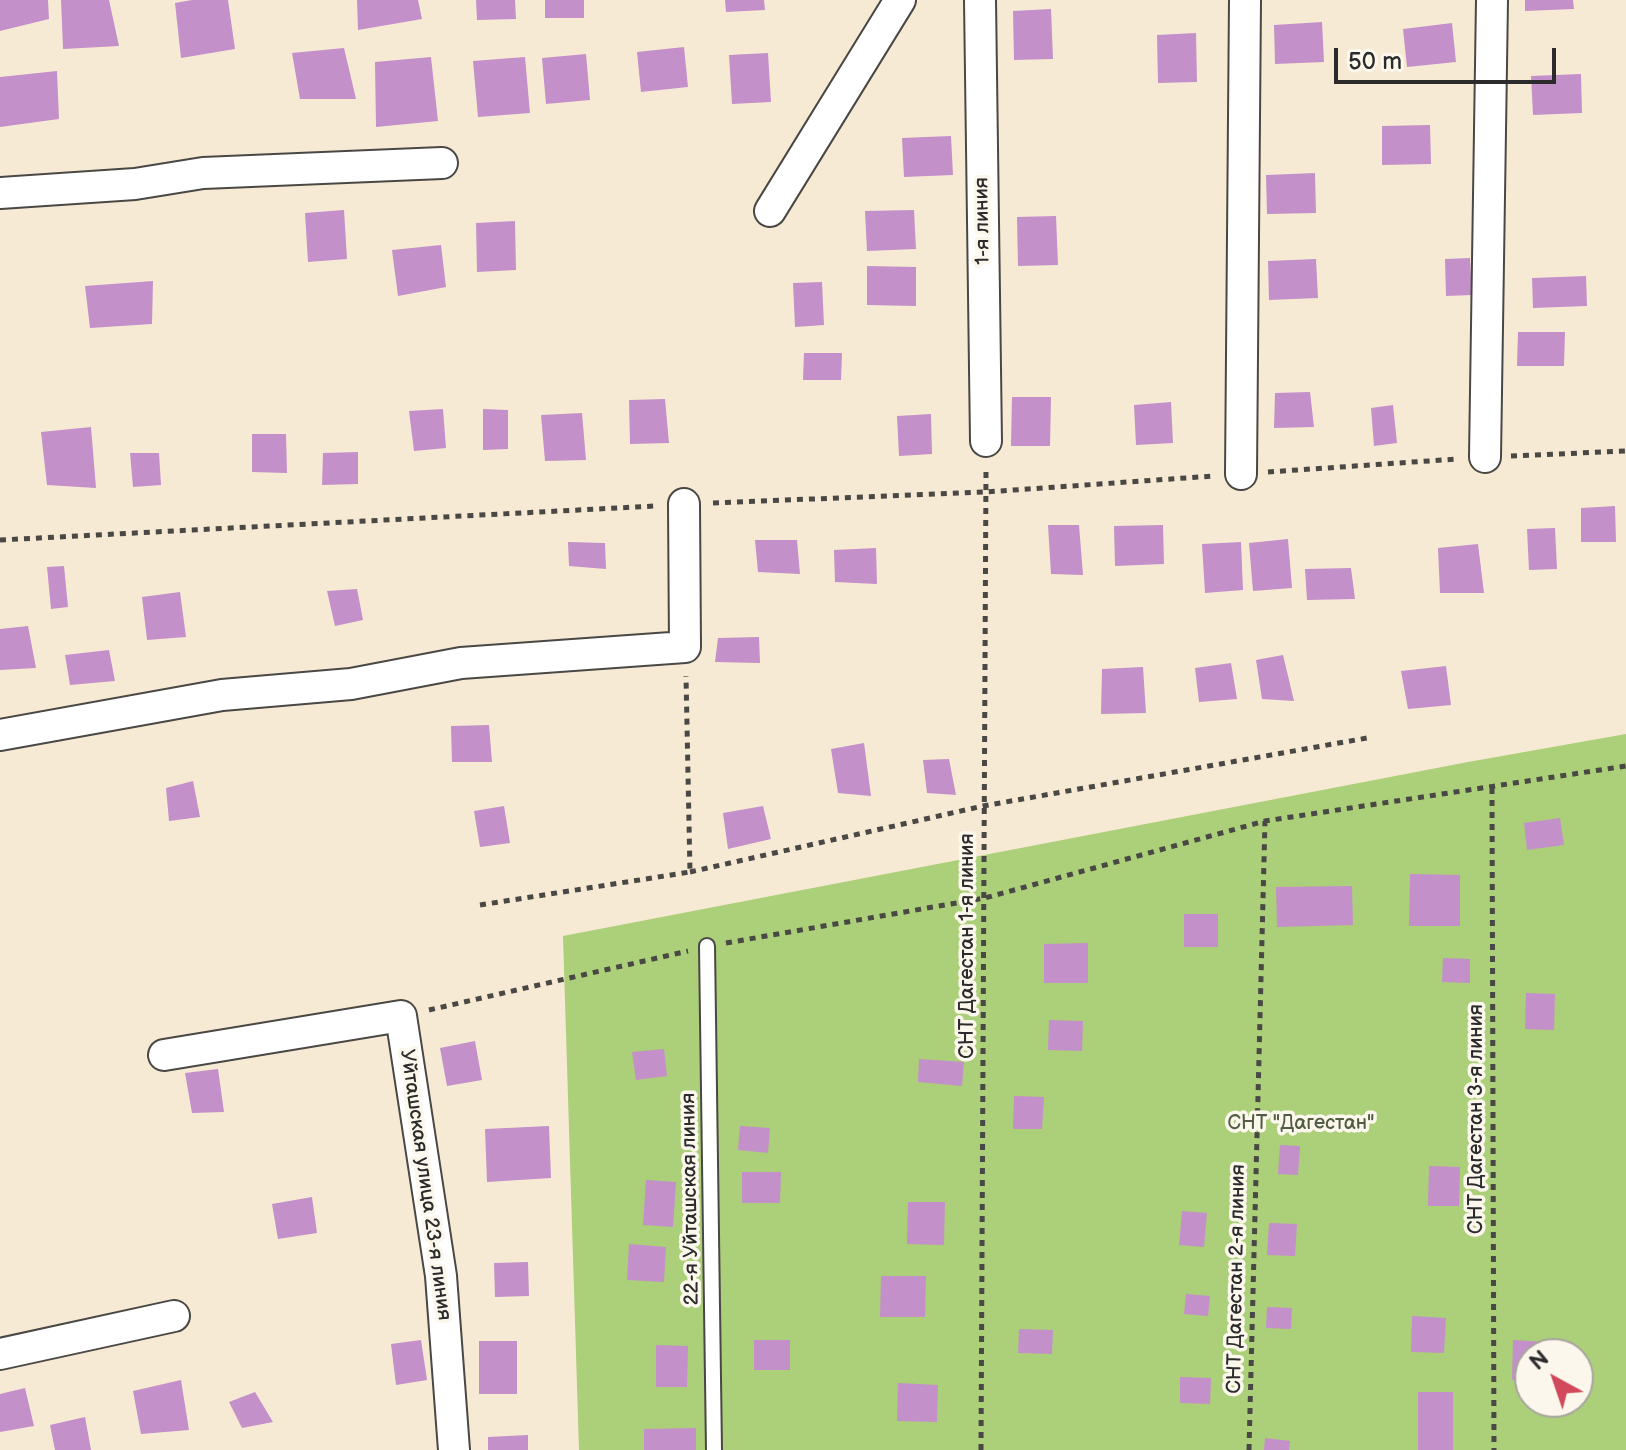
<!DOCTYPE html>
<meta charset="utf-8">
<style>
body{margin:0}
#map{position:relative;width:1626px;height:1450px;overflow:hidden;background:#f7ead5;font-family:"Balsamiq Sans",sans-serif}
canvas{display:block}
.north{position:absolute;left:1514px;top:1338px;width:80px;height:80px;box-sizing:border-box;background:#fbf7ec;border:2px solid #a8a59f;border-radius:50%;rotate:320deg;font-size:22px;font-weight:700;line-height:32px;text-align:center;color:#2b2b2b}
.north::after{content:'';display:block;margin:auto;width:28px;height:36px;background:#d1495b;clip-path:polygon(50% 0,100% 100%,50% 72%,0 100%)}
.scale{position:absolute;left:1334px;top:48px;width:222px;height:36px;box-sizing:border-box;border:4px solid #2b2b2b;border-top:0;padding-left:10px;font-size:24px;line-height:28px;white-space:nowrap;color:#2b2b2b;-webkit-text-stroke:6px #fbf7ec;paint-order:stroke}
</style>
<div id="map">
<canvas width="1626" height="1450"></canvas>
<div class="north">N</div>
<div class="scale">50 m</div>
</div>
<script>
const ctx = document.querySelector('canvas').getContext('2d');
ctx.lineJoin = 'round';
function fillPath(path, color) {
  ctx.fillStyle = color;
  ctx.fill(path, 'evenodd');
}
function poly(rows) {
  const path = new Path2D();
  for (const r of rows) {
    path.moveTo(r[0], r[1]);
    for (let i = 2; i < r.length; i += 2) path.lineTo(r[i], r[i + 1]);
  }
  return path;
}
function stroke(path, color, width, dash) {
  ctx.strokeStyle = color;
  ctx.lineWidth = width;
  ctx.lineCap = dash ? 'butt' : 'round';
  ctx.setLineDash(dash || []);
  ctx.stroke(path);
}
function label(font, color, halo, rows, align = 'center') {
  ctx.font = font + ' "Balsamiq Sans",sans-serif';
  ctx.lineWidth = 7;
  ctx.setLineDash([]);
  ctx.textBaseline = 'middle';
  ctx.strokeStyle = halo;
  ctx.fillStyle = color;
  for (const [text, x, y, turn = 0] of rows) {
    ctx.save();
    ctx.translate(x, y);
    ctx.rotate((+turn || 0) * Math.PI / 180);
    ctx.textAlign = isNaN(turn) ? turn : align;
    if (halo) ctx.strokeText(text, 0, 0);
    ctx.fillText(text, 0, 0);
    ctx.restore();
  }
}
fillPath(poly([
 [1626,734,1626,1450,579,1450,563,936,1468,762],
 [1530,1354,1578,1354,1578,1402,1530,1402]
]), '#accf79');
fillPath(poly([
 [0,0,48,0,49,19,0,31],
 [61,0,109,0,119,46,63,49],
 [192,0,228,0,235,49,181,58,175,3],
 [357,0,418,0,422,19,358,30],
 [476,0,515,0,516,19,477,20],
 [545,0,584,0,584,18,545,18],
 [725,0,764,0,765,10,726,12],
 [1525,0,1573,0,1574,9,1525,11],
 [1051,9,1053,59,1014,60,1013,11],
 [1322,22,1324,62,1275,64,1274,25],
 [1452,23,1456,62,1407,67,1403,29],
 [1196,33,1197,82,1158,83,1157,35],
 [684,47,688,87,641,92,637,52],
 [344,48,356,99,300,99,292,53],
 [768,53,771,102,732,104,729,55],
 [586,54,590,100,546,104,542,58],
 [431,57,438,121,376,127,375,62],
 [525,57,530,113,478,117,473,61],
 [57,71,59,119,0,127,0,77],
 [1581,74,1582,113,1533,115,1531,76],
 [1430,125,1431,164,1382,165,1382,126],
 [951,136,953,175,904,177,902,138],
 [1315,173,1316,213,1267,214,1266,175],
 [344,210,347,259,308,262,305,213],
 [914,210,916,249,867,251,865,211],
 [1056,216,1058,265,1018,266,1017,217],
 [515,221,516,270,477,272,476,223],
 [441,245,446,287,398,296,392,250],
 [1470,258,1472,295,1446,296,1445,259],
 [1316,259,1318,298,1269,300,1268,261],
 [867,266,916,267,916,306,867,305],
 [1586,276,1587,306,1533,308,1532,278],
 [153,281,152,324,90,328,85,286],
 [822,282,824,325,795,327,793,283],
 [1518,332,1565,332,1564,366,1517,366],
 [804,353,842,353,841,380,803,380],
 [1310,392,1314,427,1274,428,1275,393],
 [1012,397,1051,397,1050,446,1011,446],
 [665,399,669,443,630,444,629,400],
 [1171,402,1173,443,1136,445,1134,405],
 [1393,405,1397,443,1374,446,1371,408],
 [443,409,446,448,414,451,409,411],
 [483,409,508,410,508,449,483,450],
 [582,413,586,460,545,461,541,415],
 [931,414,932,454,899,456,897,416],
 [91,427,96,488,47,485,41,432],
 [252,434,286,434,287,473,252,472],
 [358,452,358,484,322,485,323,453],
 [130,453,159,453,161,485,133,487],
 [1615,506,1616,542,1581,542,1581,508],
 [1048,525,1079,525,1083,575,1051,574],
 [1163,525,1164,564,1115,566,1114,526],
 [1555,528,1557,569,1529,570,1527,529],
 [1288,539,1292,588,1253,591,1249,543],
 [755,540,797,540,800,574,758,572],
 [568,542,605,543,606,569,569,566],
 [1241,542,1243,590,1205,593,1202,544],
 [1478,544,1484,593,1440,593,1438,548],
 [876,548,877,584,835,582,834,550],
 [64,566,68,607,51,609,47,567],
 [1351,568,1355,599,1307,600,1305,569],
 [357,589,363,620,335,626,327,591],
 [180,592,186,637,147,640,142,597],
 [28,626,36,668,0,670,0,629],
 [759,637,760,663,715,662,718,638],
 [109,650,115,681,70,685,65,655],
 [1283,655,1294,701,1262,699,1256,660],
 [1231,663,1237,699,1199,702,1195,668],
 [1446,666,1451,705,1408,709,1401,671],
 [1143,667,1146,713,1101,714,1102,669],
 [489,725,492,762,452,762,451,726],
 [864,743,871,796,838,793,831,749],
 [949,759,956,795,927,793,923,760],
 [193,781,200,817,169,821,166,788],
 [504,806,510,843,480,847,474,811],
 [763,806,771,839,728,849,723,813],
 [1560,818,1564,845,1527,850,1524,823],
 [1410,874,1460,875,1460,926,1409,926],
 [1352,886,1353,925,1277,927,1276,887],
 [1184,914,1218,914,1218,947,1184,947],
 [1088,943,1088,983,1044,983,1044,944],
 [1443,958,1470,959,1470,983,1442,982],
 [1526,993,1555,994,1554,1030,1525,1029],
 [1049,1020,1083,1021,1082,1051,1048,1050],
 [475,1041,482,1080,447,1086,440,1048],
 [664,1049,667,1076,636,1080,632,1052],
 [919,1059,964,1062,962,1086,918,1082],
 [218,1069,224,1112,192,1113,185,1073],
 [1014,1096,1044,1097,1042,1129,1013,1129],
 [549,1126,551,1178,487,1182,485,1129],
 [740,1126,770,1128,768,1153,738,1150],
 [1280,1145,1300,1146,1298,1175,1278,1174],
 [1429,1166,1460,1167,1459,1206,1428,1206],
 [742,1172,781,1172,780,1203,742,1203],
 [646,1180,676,1182,673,1227,643,1225],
 [312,1197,317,1233,278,1239,272,1204],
 [908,1202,945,1202,944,1245,907,1244],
 [1182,1211,1207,1213,1204,1247,1179,1245],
 [1269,1223,1297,1224,1295,1256,1267,1255],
 [629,1244,666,1247,664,1282,627,1280],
 [528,1262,529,1296,495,1297,494,1263],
 [881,1276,926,1276,925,1317,880,1317],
 [1186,1294,1210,1296,1208,1316,1184,1314],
 [1267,1307,1292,1308,1291,1329,1266,1328],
 [1412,1316,1446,1318,1444,1353,1411,1352],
 [1019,1329,1053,1330,1052,1354,1018,1353],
 [421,1340,427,1380,396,1385,391,1344],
 [754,1340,790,1340,790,1370,754,1370],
 [1513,1340,1546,1342,1546,1354,1530,1354,1530,1380,1512,1380],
 [479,1341,517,1341,517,1394,479,1394],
 [656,1345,688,1346,687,1387,656,1387],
 [1180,1377,1211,1378,1210,1404,1180,1403],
 [181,1380,189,1430,141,1434,133,1391],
 [898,1383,938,1385,937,1422,897,1421],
 [25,1388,34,1426,0,1432,0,1394],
 [255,1392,273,1422,242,1428,229,1402],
 [1418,1392,1453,1392,1453,1450,1418,1450],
 [85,1417,91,1450,55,1450,50,1425],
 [696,1428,696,1450,644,1450,644,1429],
 [528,1435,528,1450,488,1450,488,1437],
 [1265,1438,1290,1441,1289,1450,1264,1450]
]), '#c390c9');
const service = poly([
 [707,946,714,1450]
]);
const minor = poly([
 [980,0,986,441],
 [0,193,135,184,203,173,442,163],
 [770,211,900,0],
 [1485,457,1492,0],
 [1241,474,1245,0],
 [0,735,222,695,351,684,461,663,685,647,684,504],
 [164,1055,401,1016,441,1276,454,1450],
 [0,1354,174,1316]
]);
stroke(service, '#4a4844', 18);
stroke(minor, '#4a4844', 34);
stroke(poly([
 [1511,456,1626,451],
 [1268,472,1457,459],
 [713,503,985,492,1214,476],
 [0,540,655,506],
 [1492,788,1494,1450],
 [690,872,983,806,1367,738],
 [480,905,690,872,686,676],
 [726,943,985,898,1265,821,1626,766],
 [429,1010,688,951],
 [981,1450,986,467],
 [1249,1450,1265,821]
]), '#4a4844', 5, [6, 6]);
stroke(service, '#fff', 14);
stroke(minor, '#fff', 30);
label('20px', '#2b2b2b', '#fbf7ec', [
 ["1-я линия",983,221,-91],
 ["СНТ Дагестан 1-я линия",968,946,-90],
 ["СНТ Дагестан 3-я линия",1477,1119,-90],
 ["Уйташская улица 23-я линия",425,1185,82],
 ["22-я Уйташская линия",691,1199,-91],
 ["СНТ Дагестан 2-я линия",1237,1279,-89]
]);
label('20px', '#525c42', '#fbf7ec', [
 ["СНТ \"Дагестан\"",1301,1124]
]);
</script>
